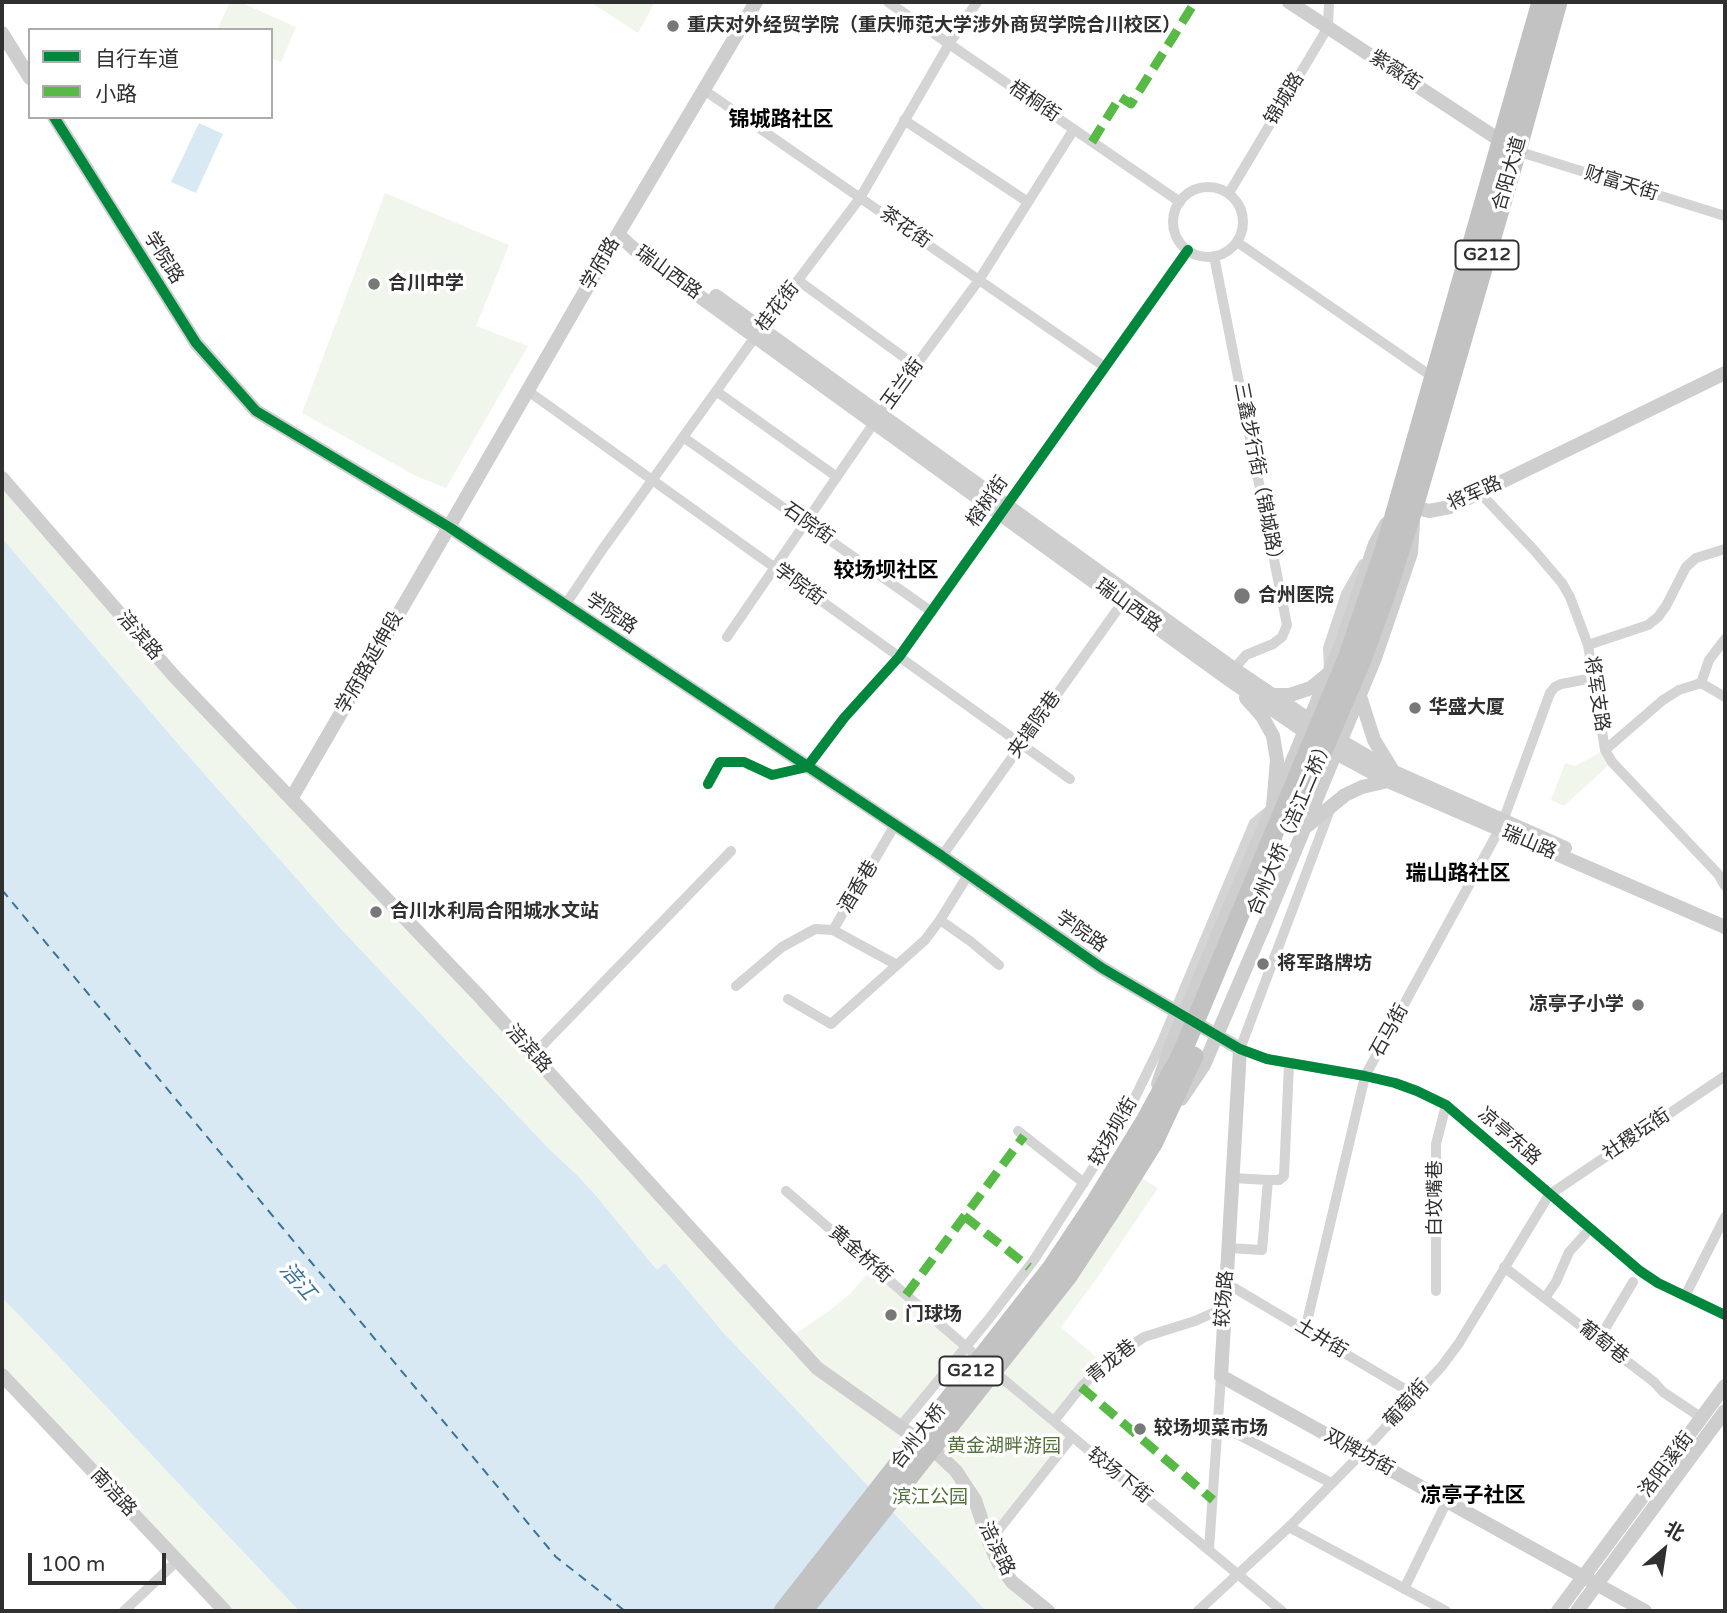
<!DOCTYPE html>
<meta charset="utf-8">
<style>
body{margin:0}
#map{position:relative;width:1727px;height:1613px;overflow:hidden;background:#fff;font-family:"Varela Round","Noto Sans SC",sans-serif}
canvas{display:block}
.frame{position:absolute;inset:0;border:4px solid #303030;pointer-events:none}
.legend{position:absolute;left:28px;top:28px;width:245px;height:91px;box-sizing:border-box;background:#fff;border:2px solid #acacac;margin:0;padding:9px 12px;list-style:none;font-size:21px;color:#303030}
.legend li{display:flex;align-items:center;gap:14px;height:35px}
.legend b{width:35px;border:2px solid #acacac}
.north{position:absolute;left:1629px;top:1515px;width:70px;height:70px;-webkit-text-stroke:5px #fff;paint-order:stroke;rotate:29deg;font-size:19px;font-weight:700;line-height:28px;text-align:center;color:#303030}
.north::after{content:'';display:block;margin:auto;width:24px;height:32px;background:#303030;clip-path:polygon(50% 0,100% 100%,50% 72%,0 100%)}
.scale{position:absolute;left:28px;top:1553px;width:138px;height:32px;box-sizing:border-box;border:4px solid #303030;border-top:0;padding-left:9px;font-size:21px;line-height:24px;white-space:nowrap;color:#303030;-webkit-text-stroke:5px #fff;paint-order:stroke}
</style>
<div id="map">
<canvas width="1727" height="1613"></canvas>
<div class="frame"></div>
<ul class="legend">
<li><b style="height:9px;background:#00873e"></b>自行车道</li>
<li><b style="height:9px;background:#58b947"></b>小路</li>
</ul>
<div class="north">北</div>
<div class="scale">100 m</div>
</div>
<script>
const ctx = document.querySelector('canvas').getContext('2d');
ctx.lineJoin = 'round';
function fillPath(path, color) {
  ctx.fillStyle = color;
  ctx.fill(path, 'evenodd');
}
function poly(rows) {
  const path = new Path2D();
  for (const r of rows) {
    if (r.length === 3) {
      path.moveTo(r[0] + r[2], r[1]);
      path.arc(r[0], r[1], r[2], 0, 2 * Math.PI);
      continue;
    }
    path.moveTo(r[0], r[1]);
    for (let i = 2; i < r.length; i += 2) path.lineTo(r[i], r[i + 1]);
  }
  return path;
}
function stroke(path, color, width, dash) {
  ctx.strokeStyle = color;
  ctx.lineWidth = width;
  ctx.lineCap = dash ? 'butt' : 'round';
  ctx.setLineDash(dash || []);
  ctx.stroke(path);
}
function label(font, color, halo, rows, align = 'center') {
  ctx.font = font + ' "Varela Round","Noto Sans SC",sans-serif';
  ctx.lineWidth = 7;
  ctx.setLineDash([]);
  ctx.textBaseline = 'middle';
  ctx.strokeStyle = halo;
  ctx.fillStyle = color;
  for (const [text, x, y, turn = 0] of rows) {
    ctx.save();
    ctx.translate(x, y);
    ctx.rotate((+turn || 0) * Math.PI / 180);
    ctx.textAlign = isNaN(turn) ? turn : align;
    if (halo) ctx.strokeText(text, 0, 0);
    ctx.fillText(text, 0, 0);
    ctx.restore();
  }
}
fillPath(poly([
 [230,2,240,2,296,27,281,62,271,58,271,30,217,30],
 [590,2,655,2,638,33],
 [385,193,509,245,476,326,528,346,446,488,416,476,302,413],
 [2,478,790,1338,834,1307,850,1294,874,1267,966,1347,900,1427,938,1453,1134,1174,1158,1188,1099,1275,1061,1327,1104,1364,1054,1421,1072,1437,989,1542,999,1564,1048,1611,986,1611,984,1610,722,1331,665,1263,657,1270,598,1198,579,1177,549,1149,341,929,179,745,2,538],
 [1605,750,1612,762,1564,806,1551,800,1565,763,1575,766],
 [2,1298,45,1342,299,1611,225,1611,2,1375]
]), '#f1f6ed');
fillPath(poly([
 [199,123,223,134,196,193,171,182],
 [2,538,179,745,341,929,549,1149,579,1177,598,1198,657,1270,665,1263,722,1331,986,1611,299,1611,45,1342,4,1300,2,1298]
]), '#d9e9f4');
stroke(poly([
 [2,890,556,1557,625,1611]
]), '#387399', 2, [9, 7]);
stroke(poly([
 [888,2,1180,202],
 [704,90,1105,367],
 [904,120,1028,202],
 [1517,151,1725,216],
 [1208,222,35],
 [1229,193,1328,27,1329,2],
 [1237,242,1434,378],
 [1214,256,1287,625,1282,637,1273,644,1246,655,1234,669],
 [799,281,916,366],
 [528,391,1070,779],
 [716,391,837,477],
 [683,437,932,612],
 [1480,493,1533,549,1562,583,1570,597,1588,645,1605,750,1612,762,1718,874,1725,886],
 [566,604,602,550,755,337,860,198,949,44,977,2],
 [727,637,880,414,979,280,1074,129],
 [1588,645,1648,625,1658,617,1666,606,1686,567,1696,558,1725,549],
 [1329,670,1328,648,1346,594,1363,564],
 [1701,683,1725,697],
 [1605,750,1663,700,1679,690,1701,683,1709,660,1725,639],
 [708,784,720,762,744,762,772,775,807,767,844,718,899,657,1188,250],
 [1331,807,1240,1049,1267,1059,1365,1076,1395,1083,1417,1091,1446,1105,1640,1271,1658,1283,1725,1315],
 [1503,821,1550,693,1555,687,1561,684,1593,678],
 [895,825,833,930,897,965,925,940,940,920,968,875],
 [942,856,1127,596],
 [940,920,970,941,999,965],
 [736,986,782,947,815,929,833,930],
 [788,999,831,1024,897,965],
 [533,1055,731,851],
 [1018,1131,1084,1183],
 [1268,1180,1279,1180,1284,1176,1289,1064],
 [786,1191,971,1351],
 [1228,1248,1262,1250,1268,1180,1233,1178],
 [1504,1267,1654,1382,1663,1392,1702,1418],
 [1226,1283,1415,1395],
 [1436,1291,1436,1144,1446,1105],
 [1685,1296,1725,1217],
 [1545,1298,1556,1282,1569,1252,1590,1229],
 [1305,1330,1365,1076,1499,830],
 [1599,1339,1633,1282],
 [991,1369,1282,1611],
 [1054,1421,1081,1387,1104,1364,1144,1337,1195,1321,1224,1308],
 [1218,1424,1331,1483],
 [900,1427,988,1320,1034,1260,1125,1118,1161,1044,1254,823,1271,809],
 [1289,1527,1446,1611],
 [989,1542,1072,1437],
 [1209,1550,1221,1376],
 [1404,1589,1447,1501],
 [124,1611,177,1561],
 [1198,1611,1289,1527,1361,1454,1442,1366,1459,1343,1549,1195,1725,1076]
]), '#d4d4d4', 10);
stroke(poly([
 [1289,2,1501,141],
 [2,33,30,78],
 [54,117,196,343,256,411,449,527,942,856,1102,968,1240,1049,1221,1376,1645,1611],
 [618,234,634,249,1231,681,1336,753,1388,781,1725,927],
 [716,296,1234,669,1341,741,1394,772,1565,848],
 [2,478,174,676,481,998,817,1368,938,1454,956,1471,975,1500,989,1542,999,1564,1012,1582,1048,1611],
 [1271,695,1290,695,1311,688,1328,674],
 [1360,696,1374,740,1393,771],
 [291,799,449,527,618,234,756,2],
 [1273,807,1342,642,1375,544,1386,524],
 [1307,826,1345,795,1362,787,1388,781],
 [1227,913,1273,807,1277,760,1273,736,1262,716,1246,698],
 [1263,928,1375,658,1411,553,1414,507,1429,511,1450,507,1725,373],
 [2,1375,225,1611],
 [1558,1611,1725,1386],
 [1577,1611,1725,1411]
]), '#cecece', 14);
stroke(poly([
 [1348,656,1386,544,1541,2],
 [1361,662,1385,597,1414,507,1517,151,1558,2]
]), '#c2c2c2', 19);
stroke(poly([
 [1158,1084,1171,1046,1227,913],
 [1181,1099,1204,1065,1263,928]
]), '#cecece', 14);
stroke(poly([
 [1308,786,1361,662],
 [783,1611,1052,1267,1096,1201,1145,1121,1182,1053,1348,656],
 [803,1611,1068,1276,1116,1203,1154,1142,1194,1056]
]), '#c2c2c2', 19);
stroke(poly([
 [1092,142,1120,97,1131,104,1195,2],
 [964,1216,1029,1267],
 [906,1295,1024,1136],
 [1081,1387,1213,1500]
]), '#58b947', 9, [18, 9]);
stroke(poly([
 [54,117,196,343,256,411,449,527,942,856,1102,968,1240,1049,1267,1059,1365,1076,1395,1083,1417,1091,1446,1105,1640,1271,1658,1283,1725,1315],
 [708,784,720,762,744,762,772,775,807,767,844,718,899,657,1188,250]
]), '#00873e', 10);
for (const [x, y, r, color] of [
 [673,26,7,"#787878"],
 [374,284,7,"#787878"],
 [1242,596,9,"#787878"],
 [1415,708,7,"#787878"],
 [376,912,7,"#787878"],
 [1263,964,7,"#787878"],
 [1638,1005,7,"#787878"],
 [891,1315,7,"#787878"],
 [1140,1429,7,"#787878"]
]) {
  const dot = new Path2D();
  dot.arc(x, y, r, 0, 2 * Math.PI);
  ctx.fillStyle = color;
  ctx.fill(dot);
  stroke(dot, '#fff', 2.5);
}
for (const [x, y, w] of [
 [1487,255,63],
 [971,1371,63]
]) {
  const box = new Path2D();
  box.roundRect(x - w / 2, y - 14.5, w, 29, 5);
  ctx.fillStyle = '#fff';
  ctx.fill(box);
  stroke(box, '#303030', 2);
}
label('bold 18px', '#303030', null, [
 ["G212",1487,255],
 ["G212",971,1371]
]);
label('bold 19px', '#303030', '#fff', [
 ["重庆对外经贸学院（重庆师范大学涉外商贸学院合川校区）",687,26],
 ["合川中学",388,284],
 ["合州医院",1258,596],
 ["华盛大厦",1429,708],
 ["合川水利局合阳城水文站",390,912],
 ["将军路牌坊",1277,964],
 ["凉亭子小学",1624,1005,"right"],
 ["门球场",905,1315],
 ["较场坝菜市场",1154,1429]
], 'left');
label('19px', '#303030', '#fff', [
 ["紫薇街",1395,71,33],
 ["锦城路",1285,99,-59],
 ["梧桐街",1034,102,34],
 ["合阳大道",1510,174,-74],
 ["财富天街",1621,184,17],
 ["茶花街",905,228,35],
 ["学院路",163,258,58],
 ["学府路",601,264,-60],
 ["瑞山西路",668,273,36],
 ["桂花街",778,307,-52],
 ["玉兰街",903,384,-54],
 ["三鑫步行街（锦城路）",1258,476,79],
 ["将军路",1475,494,-24],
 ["榕树街",988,502,-55],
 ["石院街",808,524,35],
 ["学院街",799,585,36],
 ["瑞山西路",1128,606,36],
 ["学院路",611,614,34],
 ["涪滨路",139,636,49],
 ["学府路延伸段",370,663,-60],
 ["将军支路",1596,694,81],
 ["夹墙院巷",1035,725,-55],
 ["合州大桥（涪江二桥）",1291,827,-67],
 ["瑞山路",1529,843,23],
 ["酒香巷",859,887,-59],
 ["学院路",1081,932,35],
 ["石马街",1390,1031,-61],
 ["涪滨路",528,1049,48],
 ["较场坝街",1114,1132,-60],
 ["社稷坛街",1637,1135,-34],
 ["凉亭东路",1509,1137,41],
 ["白坟嘴巷",1436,1198,-90],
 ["黄金桥街",860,1255,41],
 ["较场路",1225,1299,-86],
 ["土井街",1321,1339,31],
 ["葡萄巷",1603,1343,38],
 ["青龙巷",1112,1362,-39],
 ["葡萄街",1407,1404,-48],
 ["合州大桥",919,1437,-52],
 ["双牌坊街",1359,1453,29],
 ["洛阳溪街",1667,1465,-53],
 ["较场下街",1119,1476,39],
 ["南涪路",113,1493,47],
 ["涪滨路",996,1549,64]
]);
label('19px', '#53703a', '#fff', [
 ["黄金湖畔游园",1004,1447],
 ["滨江公园",930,1498]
]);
label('bold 21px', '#000', '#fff', [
 ["锦城路社区",781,120],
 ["较场坝社区",886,571],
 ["瑞山路社区",1458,874],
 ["凉亭子社区",1473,1496]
]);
label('italic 21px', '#387399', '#fff', [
 ["涪江",297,1282,49]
]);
</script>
